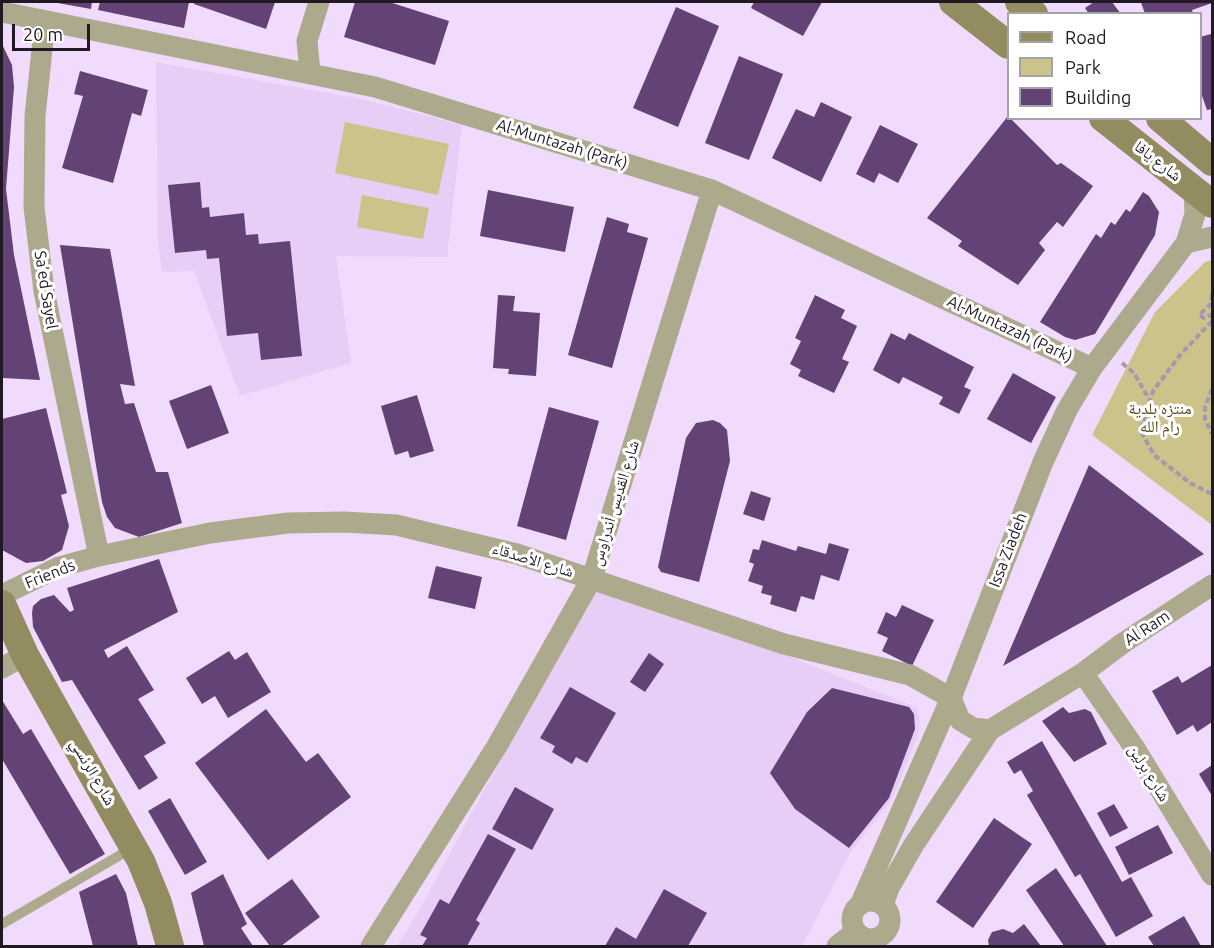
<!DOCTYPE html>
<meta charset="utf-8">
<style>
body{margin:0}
#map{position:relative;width:1214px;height:948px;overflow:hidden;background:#f0dbfc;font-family:Ubuntu,sans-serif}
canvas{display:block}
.frame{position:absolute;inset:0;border:3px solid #201924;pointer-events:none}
.legend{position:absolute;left:1007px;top:12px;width:195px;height:108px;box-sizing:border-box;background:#fff;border:2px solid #a6a3a7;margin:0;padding:8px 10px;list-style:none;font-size:18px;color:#201924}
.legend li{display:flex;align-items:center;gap:12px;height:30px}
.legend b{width:30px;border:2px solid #a6a3a7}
.scale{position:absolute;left:12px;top:24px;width:78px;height:27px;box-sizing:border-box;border:3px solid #201924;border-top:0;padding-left:8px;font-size:18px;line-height:21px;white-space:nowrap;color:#201924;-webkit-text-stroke:4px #fff;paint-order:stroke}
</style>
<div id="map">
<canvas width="1214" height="948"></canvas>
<div class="frame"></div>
<ul class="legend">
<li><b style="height:8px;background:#928c60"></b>Road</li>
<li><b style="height:16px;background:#cbc38a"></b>Park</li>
<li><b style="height:16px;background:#634275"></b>Building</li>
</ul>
<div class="scale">20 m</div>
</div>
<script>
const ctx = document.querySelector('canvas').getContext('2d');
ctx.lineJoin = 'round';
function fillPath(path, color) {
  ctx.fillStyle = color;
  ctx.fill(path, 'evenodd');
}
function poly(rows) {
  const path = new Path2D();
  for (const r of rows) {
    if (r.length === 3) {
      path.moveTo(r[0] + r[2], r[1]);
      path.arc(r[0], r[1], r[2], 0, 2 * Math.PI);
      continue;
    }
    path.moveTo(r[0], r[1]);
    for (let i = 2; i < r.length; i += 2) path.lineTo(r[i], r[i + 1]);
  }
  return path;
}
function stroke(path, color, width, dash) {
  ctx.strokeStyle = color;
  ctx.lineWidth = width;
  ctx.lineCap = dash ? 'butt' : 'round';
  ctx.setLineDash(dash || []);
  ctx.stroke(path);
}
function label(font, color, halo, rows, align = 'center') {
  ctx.font = font + ' Ubuntu,"Noto Naskh Arabic",sans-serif';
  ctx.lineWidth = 6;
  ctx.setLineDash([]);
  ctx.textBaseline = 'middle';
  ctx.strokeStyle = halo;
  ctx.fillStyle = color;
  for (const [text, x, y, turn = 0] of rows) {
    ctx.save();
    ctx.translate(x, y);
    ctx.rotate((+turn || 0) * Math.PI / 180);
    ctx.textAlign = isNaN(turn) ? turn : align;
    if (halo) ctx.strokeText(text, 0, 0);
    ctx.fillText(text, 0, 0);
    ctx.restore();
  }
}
fillPath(poly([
 [156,62,362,99,462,125,447,257,336,256,351,363,240,396,194,271,162,272,158,243],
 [598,580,918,708,920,724,917,737,893,798,850,853,802,946,397,946,417,914]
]), '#e7cef6');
fillPath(poly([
 [345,122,449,144,438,195,335,173],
 [362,195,429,208,423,239,357,227],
 [1212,260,1212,525,1092,435,1155,312,1205,262]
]), '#cbc38a');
fillPath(poly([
 [52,2,92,2,91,9],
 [100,2,189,2,184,28,98,10],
 [194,2,275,2,266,29,194,4],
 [355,2,389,2,449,21,435,65,344,37],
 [754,2,822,2,803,36,751,8],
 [1094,2,1112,2,1121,14,1089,14,1085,8],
 [1141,2,1212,2,1212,3,1192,10,1193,14,1145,14],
 [676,7,719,26,678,127,633,108],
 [1211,34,1212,109,1207,110,1200,90,1200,37],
 [2,44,12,65,14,87,6,189,14,255,40,380,3,378,2,373],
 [739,56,783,74,749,160,705,143],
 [80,71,148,90,141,116,132,113,113,183,62,168,83,96,74,94],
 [821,102,852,117,821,182,772,158,796,109,814,117],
 [1008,116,1057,165,1061,163,1093,186,1063,227,1057,222,1039,243,1045,250,1018,285,958,246,962,241,927,218],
 [880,125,918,144,898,183,879,173,874,183,856,174],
 [200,182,202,208,209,207,210,217,244,213,246,235,258,234,259,244,290,241,302,356,261,360,258,333,227,336,219,258,207,259,206,250,175,253,168,185],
 [488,190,574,207,565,252,480,236],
 [1143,192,1149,196,1159,212,1155,235,1095,334,1075,340,1065,337,1040,322,1096,234,1101,238,1111,222,1115,225,1126,209,1130,212],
 [607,217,629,224,627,232,648,238,612,368,568,355],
 [60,245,110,249,135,386,120,384,125,404,134,403,156,472,168,472,182,523,139,537,115,528,107,517,102,502],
 [498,295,515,296,513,311,540,313,536,376,508,374,509,369,493,368],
 [815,295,845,310,841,318,857,326,842,359,849,362,834,393,798,376,801,370,790,364,801,341,795,338],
 [891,333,905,340,909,333,974,367,964,387,971,390,959,414,939,404,943,397,903,377,899,384,873,370],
 [1013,373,1056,397,1031,443,987,419],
 [211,385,229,433,187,449,169,401],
 [417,395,434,451,410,458,408,451,395,455,381,406],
 [549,407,599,421,566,540,517,526],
 [46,408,67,493,61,495,69,526,62,550,43,561,26,563,2,550,2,419],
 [713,420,720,423,727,430,730,461,699,582,661,572,658,567,686,438,696,423],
 [1089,465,1204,554,1003,666],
 [751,491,771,498,764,521,743,514],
 [762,540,796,551,798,546,826,554,829,543,849,549,839,581,821,575,814,600,801,596,796,612,770,604,772,596,761,593,763,586,748,581,754,564,749,562,753,549,759,550],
 [159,559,178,612,104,650,108,658,127,646,154,690,138,699,166,743,144,756,158,778,139,790,72,680,62,682,33,627,32,613,33,606,41,599,54,595,70,612,74,610,67,588],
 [436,566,482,577,475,609,428,598],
 [902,605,934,620,912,666,882,651,888,638,877,633,886,612,896,617],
 [229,651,235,660,247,652,271,692,228,718,215,696,202,704,186,678],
 [649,653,664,664,645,692,630,682],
 [1212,665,1212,722,1197,732,1193,725,1177,735,1152,691,1178,676,1182,683],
 [570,687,616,713,587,763,576,757,572,764,552,752,555,746,540,738],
 [832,688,909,707,914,714,915,729,889,798,849,848,795,809,770,773,807,712],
 [2,700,23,734,31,729,105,854,70,874,2,759],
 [1063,707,1069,713,1085,709,1091,712,1107,744,1074,762,1042,721],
 [266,709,306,762,318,753,351,797,268,860,195,763],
 [1042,741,1122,882,1131,877,1153,916,1116,937,1080,874,1075,877,1027,795,1033,791,1021,770,1014,774,1007,762],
 [1212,765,1212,796,1199,774],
 [515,787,554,809,532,850,492,829],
 [170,798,207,862,185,875,148,811],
 [1114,804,1128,828,1110,837,1097,813],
 [994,818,1032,844,973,928,936,902],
 [1158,825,1173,853,1129,875,1115,847],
 [488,834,516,849,476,920,480,923,467,946,422,946,427,938,420,935,440,899,449,904],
 [1056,868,1107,946,1064,946,1026,890],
 [116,874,126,893,138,946,93,946,79,892],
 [223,874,247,924,241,928,253,946,204,946,191,893],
 [292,879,320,917,281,946,270,946,245,913],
 [664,889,707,913,688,946,605,946,616,927,636,939],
 [1184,916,1201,946,1154,946,1148,937],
 [1024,924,1041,946,989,946,988,940,992,932,1003,929,1013,933]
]), '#634275');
stroke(poly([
 [1212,294,1210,305,1199,315,1204,318,1210,315,1212,317],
 [1212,321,1181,354,1153,391,1140,430,1154,455,1190,483,1212,494],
 [1122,363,1134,373,1149,399],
 [1212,389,1205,407,1205,419,1212,434]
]), '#a797b0', 4, [6, 3]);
stroke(poly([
 [2,924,134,847]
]), '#ada98c', 10);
stroke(poly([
 [2,12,375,87,712,190,1092,368],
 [45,21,35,116,34,207,44,291,99,556],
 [310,72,307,41,319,2],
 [1186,243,1195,214,1194,190],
 [2,595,59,567,99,556,210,533,288,523,344,522,396,525,517,554,784,644,910,675,951,698,960,720,973,728,990,730,1083,673,1123,643,1212,585],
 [2,668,25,655],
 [1083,673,1136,750,1212,875],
 [871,920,19],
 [860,905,951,698,1043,462,1067,410,1092,368,1186,243,1212,237],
 [883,905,889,888,913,846,990,730],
 [371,946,497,746,592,578,712,190],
 [837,946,856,931]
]), '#ada98c', 21);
stroke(poly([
 [953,2,1008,45],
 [1019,2,1034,14],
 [1103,118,1212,204],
 [1160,118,1212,162],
 [2,604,25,655,141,861,158,903,170,946]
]), '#928c60', 28);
label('16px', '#201924', '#fff', [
 ["Al-Muntazah (Park)",562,144,17],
 ["شارع يافا",1158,161,38],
 ["Sa’ed Sayel",46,290,81],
 ["Al-Muntazah (Park)",1010,329,25],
 ["شارع القديس أندراوس",615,503,-73],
 ["Issa Ziadeh",1008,550,-69],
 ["شارع الأصدقاء",533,560,17],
 ["Friends",50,574,-22],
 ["Al Ram",1147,628,-33],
 ["شارع الرئسي",93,772,60],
 ["شارع برلين",1149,773,58]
]);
label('16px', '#514914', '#fff', [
 ["منتزه بلدية",1160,409],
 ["رام الله",1160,427]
]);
</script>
